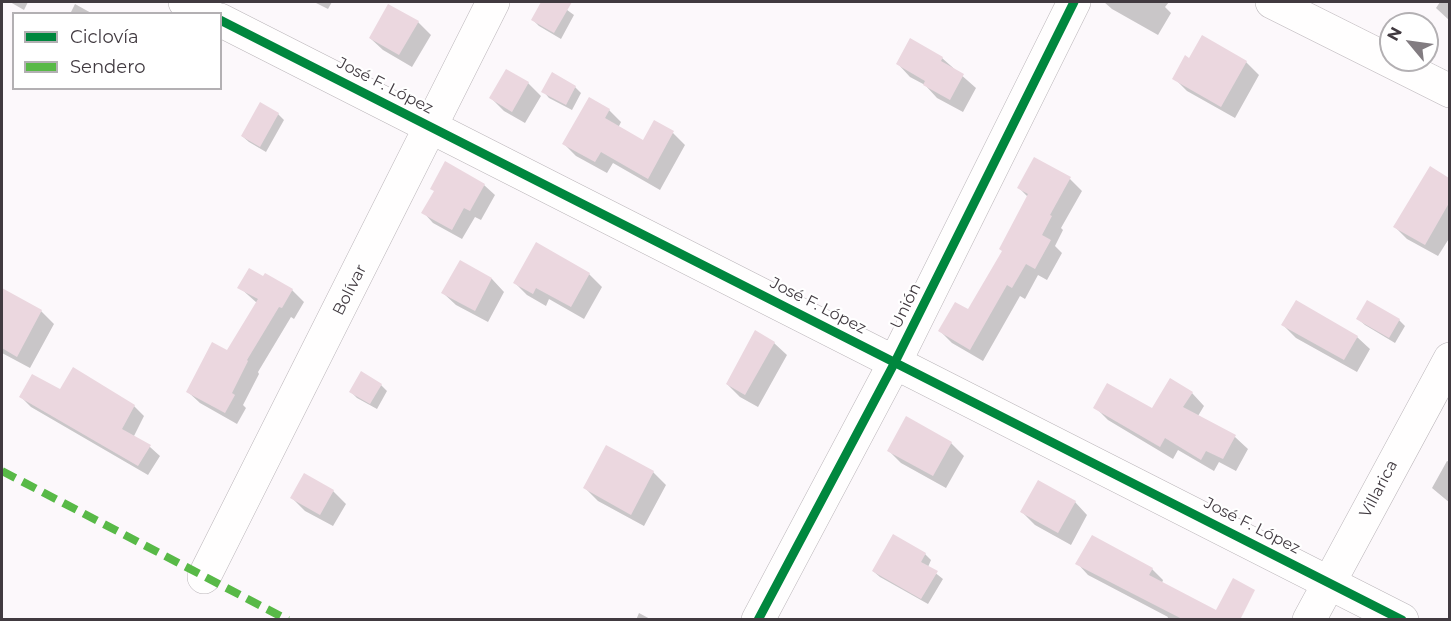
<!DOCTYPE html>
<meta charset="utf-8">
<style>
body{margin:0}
#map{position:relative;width:1451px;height:621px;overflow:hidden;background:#fcf8fb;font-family:Montserrat,sans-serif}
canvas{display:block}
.frame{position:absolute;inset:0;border:3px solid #413a40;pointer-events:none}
.legend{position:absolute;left:12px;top:12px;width:210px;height:78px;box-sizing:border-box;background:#fff;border:2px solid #b3b0b3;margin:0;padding:8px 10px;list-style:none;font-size:18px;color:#413a40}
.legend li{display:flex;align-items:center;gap:12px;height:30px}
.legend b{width:30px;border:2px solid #b3b0b3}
.north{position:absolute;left:1379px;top:12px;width:60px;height:60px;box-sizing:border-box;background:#fff;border:2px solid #b3b0b3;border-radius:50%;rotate:299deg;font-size:16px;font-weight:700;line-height:24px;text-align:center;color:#413a40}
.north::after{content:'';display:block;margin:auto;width:21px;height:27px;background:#827c81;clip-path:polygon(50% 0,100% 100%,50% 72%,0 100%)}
</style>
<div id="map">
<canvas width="1451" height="621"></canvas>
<div class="frame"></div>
<ul class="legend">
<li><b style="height:8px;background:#00873e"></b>Ciclovía</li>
<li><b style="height:8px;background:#58b947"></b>Sendero</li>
</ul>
<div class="north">N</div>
</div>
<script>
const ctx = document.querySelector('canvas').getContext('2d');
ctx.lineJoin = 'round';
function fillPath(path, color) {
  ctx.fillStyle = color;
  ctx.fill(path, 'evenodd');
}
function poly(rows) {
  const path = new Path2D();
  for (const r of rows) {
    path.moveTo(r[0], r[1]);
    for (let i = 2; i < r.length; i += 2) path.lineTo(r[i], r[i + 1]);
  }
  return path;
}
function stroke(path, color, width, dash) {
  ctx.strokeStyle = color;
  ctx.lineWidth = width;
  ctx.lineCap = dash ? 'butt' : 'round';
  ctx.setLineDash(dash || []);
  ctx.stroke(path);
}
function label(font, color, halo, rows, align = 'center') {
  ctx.font = font + ' Montserrat,sans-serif';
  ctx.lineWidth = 4.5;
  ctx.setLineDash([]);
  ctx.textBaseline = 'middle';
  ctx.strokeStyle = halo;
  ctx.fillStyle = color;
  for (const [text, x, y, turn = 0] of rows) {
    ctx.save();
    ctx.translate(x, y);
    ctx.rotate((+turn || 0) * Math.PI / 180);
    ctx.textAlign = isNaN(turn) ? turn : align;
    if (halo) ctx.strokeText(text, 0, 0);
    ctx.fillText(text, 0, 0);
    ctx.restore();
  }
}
fillPath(poly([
 [10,2,28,2,24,10],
 [314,2,332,2,328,9],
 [543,2,556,2,574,15,561,39,539,26,533,20],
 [1104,2,1169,2,1165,7,1171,13,1158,35,1112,9],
 [1440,2,1450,2,1450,21,1436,8],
 [75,4,93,14,70,14],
 [418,22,431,35,412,67,383,50,370,38],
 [1202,37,1246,62,1259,75,1235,118,1187,91,1174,78,1190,60],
 [942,58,976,88,963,112,937,98,925,85,910,77,898,64],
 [528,83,541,96,525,123,504,111,491,98],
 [575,87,581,93,572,110,549,98,543,91],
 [609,110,621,122,618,128,643,142,673,133,685,145,660,190,613,163,607,173,576,156,564,144],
 [278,114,284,120,266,152,249,142,242,136],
 [1430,169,1450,180,1450,237,1438,256,1407,239,1395,227],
 [1070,179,1082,191,1061,228,1063,230,1055,246,1062,253,1047,280,1038,275,1025,299,1020,296,983,361,952,343,940,331,969,311,1003,252,1028,197,1019,188],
 [484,185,495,195,481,220,475,217,462,239,433,223,423,212],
 [460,262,492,279,504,292,488,322,456,305,443,293],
 [589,274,602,287,584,319,549,299,546,306,527,295,514,282],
 [239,287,292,290,304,302,294,319,291,317,258,372,259,374,243,405,246,408,237,424,200,403,188,392,228,352,257,303],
 [8,293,41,311,54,324,30,368,2,353,2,305],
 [1358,319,1399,320,1405,326,1395,343,1365,325],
 [1283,325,1357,337,1370,349,1357,372,1296,338],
 [774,343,787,355,758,407,740,397,727,384],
 [73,369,134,406,144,416,134,436,150,447,160,456,148,475,31,407,21,397,60,391],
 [381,385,387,391,377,409,357,398,351,392],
 [1192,393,1204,406,1198,416,1235,437,1248,449,1236,471,1219,462,1214,471,1178,450,1173,459,1108,420,1095,407,1153,410],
 [951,443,964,456,946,488,901,463,888,450],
 [607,447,653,472,666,485,644,526,598,501,585,488],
 [1447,461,1450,462,1450,503,1432,488],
 [333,491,346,504,333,526,305,511,292,498],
 [1075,502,1087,515,1071,545,1035,525,1022,512],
 [925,554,931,560,928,567,943,579,928,604,880,577,873,571],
 [1077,563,1152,569,1163,580,1162,583,1219,620,1167,620,1168,617,1088,575],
 [639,613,652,620,636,620]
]), '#0003');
fillPath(poly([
 [541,2,572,2,554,33,531,20],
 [388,4,419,21,399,55,369,38],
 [1202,35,1247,61,1221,107,1172,79,1185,55,1189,58],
 [910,38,943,57,941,61,964,74,950,100,923,85,925,81,896,64],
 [506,69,529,82,512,112,489,98],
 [552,72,576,86,566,105,541,92],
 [589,97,610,109,605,118,643,140,654,120,674,131,648,179,601,152,595,162,562,144],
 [260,102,279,113,260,147,241,136],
 [1034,157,1071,177,1050,215,1052,216,1042,235,1051,240,1035,269,1026,264,1012,288,1007,285,970,350,938,331,955,302,968,309,1002,251,999,249,1028,194,1017,188],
 [445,161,485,184,470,211,464,208,452,230,421,213,434,191,430,189],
 [1430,166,1449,178,1449,203,1425,245,1393,227],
 [536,242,590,273,571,307,536,288,533,294,513,283],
 [460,260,492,278,475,311,441,293],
 [249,268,263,276,265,273,293,289,282,308,279,307,247,360,248,361,232,393,235,395,225,413,186,392,212,342,227,350,258,299,237,288],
 [2,288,42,310,17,357,2,348],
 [1296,300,1358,336,1344,360,1281,325],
 [1367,300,1400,319,1389,338,1356,319],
 [755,330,775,342,745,395,726,384],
 [73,367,135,405,122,429,151,445,138,466,19,397,32,374,60,389],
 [361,371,382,384,370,404,349,392],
 [1170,378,1193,392,1183,407,1236,435,1223,459,1206,451,1201,460,1165,438,1160,447,1093,408,1107,383,1152,408],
 [906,416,952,442,933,476,887,451],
 [606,445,654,471,631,515,583,488],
 [304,473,334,490,320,515,290,498],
 [1038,480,1076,501,1058,533,1020,512],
 [893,534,926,553,921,562,938,571,921,599,872,571],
 [1092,535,1153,568,1149,575,1216,610,1233,578,1255,590,1240,620,1184,620,1075,564]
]), '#ebd7df');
const minor = poly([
 [185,2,209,14],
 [1272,2,1450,91],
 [220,20,1402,620],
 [204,577,493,2],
 [758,620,895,362,1074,2],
 [1309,620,1450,359]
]);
stroke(minor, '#bab5b9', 34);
stroke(minor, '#fffefe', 33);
stroke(poly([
 [2,471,288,620]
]), '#58b947', 8, [15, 8]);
stroke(poly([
 [220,20,1402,620],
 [758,620,895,362,1074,2]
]), '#00873e', 9);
label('16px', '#413a40', '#fff', [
 ["José F. López",385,86,27],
 ["Bolívar",350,290,-63],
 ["José F. López",818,306,27],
 ["Unión",906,306,-64],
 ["Villarica",1379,489,-62],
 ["José F. López",1252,526,27]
]);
</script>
